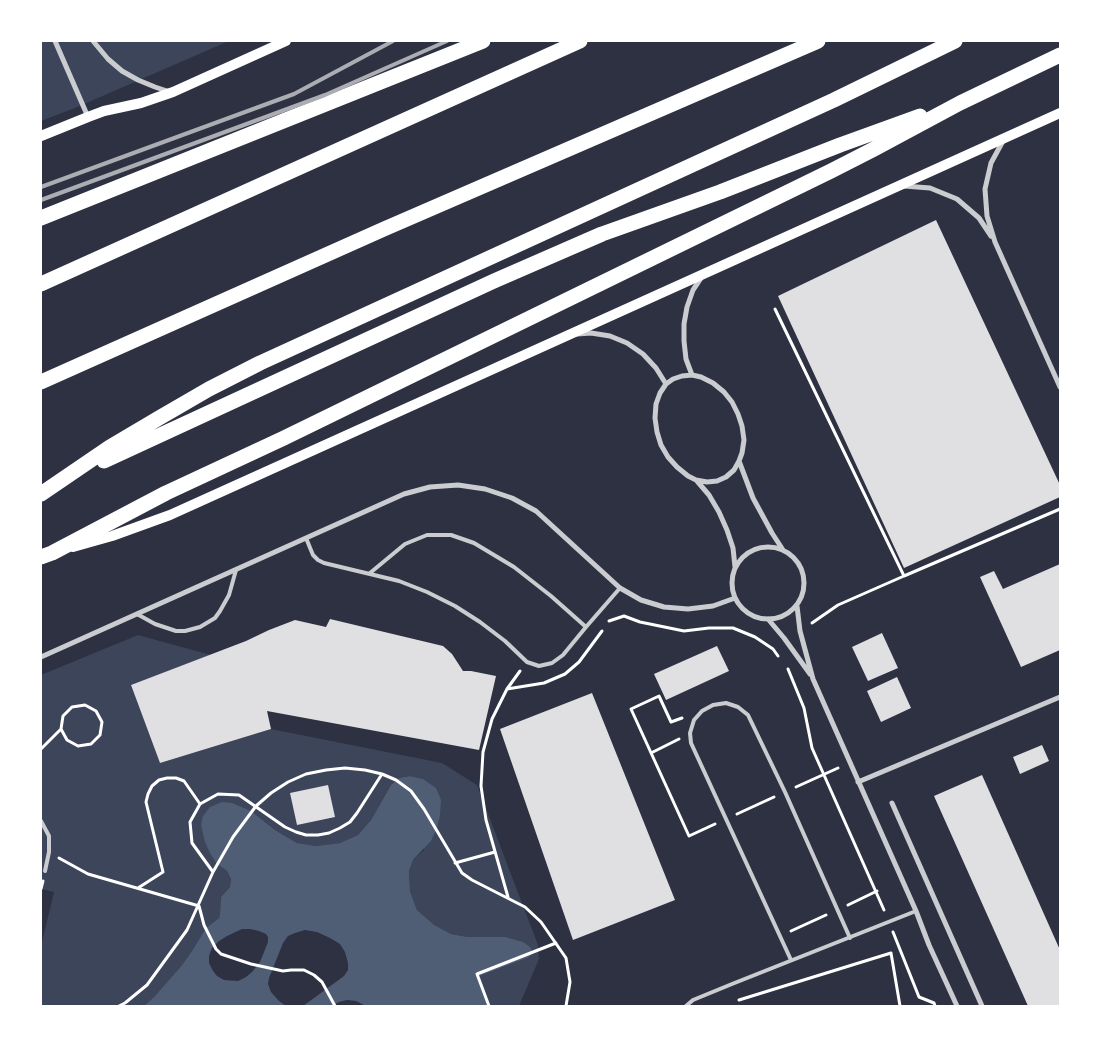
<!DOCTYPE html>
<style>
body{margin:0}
#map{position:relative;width:1101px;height:1047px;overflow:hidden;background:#2d3142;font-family:Karla,sans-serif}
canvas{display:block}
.frame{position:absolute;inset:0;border:42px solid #fff;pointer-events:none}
</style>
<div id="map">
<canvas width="1101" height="1047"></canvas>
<div class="frame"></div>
</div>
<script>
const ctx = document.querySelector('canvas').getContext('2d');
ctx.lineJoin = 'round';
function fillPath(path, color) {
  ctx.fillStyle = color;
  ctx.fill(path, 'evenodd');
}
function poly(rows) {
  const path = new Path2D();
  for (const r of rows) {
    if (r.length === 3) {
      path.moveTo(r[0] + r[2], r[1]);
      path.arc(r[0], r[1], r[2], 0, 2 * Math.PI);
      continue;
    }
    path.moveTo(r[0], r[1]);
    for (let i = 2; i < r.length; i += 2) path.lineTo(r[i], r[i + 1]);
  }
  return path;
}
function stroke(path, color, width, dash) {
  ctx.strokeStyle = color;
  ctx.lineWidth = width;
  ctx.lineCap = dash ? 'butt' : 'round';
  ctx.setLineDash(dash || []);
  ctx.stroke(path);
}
fillPath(poly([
 [41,41,229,41,75,108,41,121],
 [138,635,211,655,131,685,160,763,271,729,442,763,477,785,538,945,539,959,519,1006,488,1006,477,977,527,958,505,937,468,937,451,934,434,926,417,910,410,891,409,871,413,860,424,850,423,779,410,776,399,778,391,785,371,820,358,835,340,843,316,846,297,843,275,830,251,811,217,864,227,871,231,879,230,887,221,897,220,913,219,918,206,928,192,951,182,965,154,997,144,1006,41,1006,41,946,54,892,41,889,41,675]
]), '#3c4559');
fillPath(poly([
 [410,776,423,779,436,788,441,800,440,815,437,828,431,841,413,860,409,871,410,891,417,910,434,925,451,934,468,937,505,937,523,942,530,947,532,951,531,955,527,958,477,977,488,1006,366,1006,356,1001,347,1000,339,1002,332,1006,303,1006,344,976,348,970,348,963,345,952,340,944,330,938,317,932,305,930,295,933,288,936,283,943,269,978,268,984,271,992,279,1001,286,1006,144,1006,154,997,182,965,192,951,206,928,219,918,220,913,221,897,230,887,231,879,227,871,217,864,210,853,205,842,201,825,203,816,210,807,222,802,232,803,251,811,275,830,297,843,316,846,340,843,358,835,371,820,391,785,399,778],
 [242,929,250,929,259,931,266,934,268,937,268,942,260,962,252,972,246,977,238,981,224,980,217,976,213,971,209,963,209,956,212,948,219,941,227,936]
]), '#4f5d75');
fillPath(poly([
 [936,220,1060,485,1060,497,904,568,778,296],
 [1060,564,1060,650,1021,667,980,577,994,571,1003,589],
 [330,619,443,646,452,654,463,671,471,671,496,676,479,750,267,711,271,729,160,763,131,685,246,641,269,630,295,620,326,627],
 [882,633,898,668,868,681,852,647],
 [717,646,729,671,666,700,654,674],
 [897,677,911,708,881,722,867,691],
 [592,693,675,900,573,940,500,729],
 [1042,745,1049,761,1020,774,1013,757],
 [982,775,1060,950,1060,1006,1028,1006,934,796],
 [328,785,335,817,297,825,290,793]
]), '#e0e0e3');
stroke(poly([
 [775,309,904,576,1060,509],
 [609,621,624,616,640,622,684,631,709,628,733,628,755,637,773,649,778,656],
 [812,623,838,605,904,576],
 [788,669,804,708,812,748,884,910],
 [507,689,544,683,565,674,579,662,602,631],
 [682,718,671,722,659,696,631,709,689,836,715,824],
 [41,749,61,729,63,716,72,707,85,705,96,711,102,722,100,735,91,744,78,746,67,740,61,729],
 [651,753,679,739],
 [796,787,838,768],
 [737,814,774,797],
 [59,858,88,874,199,906,204,925,216,949,221,954,251,964,283,971,291,970,304,970,314,975,322,982,335,1006],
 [455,863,495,852],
 [213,872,192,843,190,822,200,804,218,794,239,795,285,827,296,832,306,835,318,835,329,833,340,828,350,822,357,813,382,774],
 [138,888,163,872,146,802,148,794,152,786,159,780,167,778,176,778,184,781,200,804],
 [41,889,43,881],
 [508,897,486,820,481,786,483,752,492,719,507,689,520,671],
 [848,905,877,891],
 [791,931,826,915],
 [893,932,919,997,934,1003,935,1006],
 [739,1000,891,953,900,1006],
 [119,1006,125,1003,147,985,187,930,213,872,233,837,256,806,271,793,288,782,306,774,326,770,345,768,365,770,382,774,396,780,411,791,424,809,462,873,472,880,525,907,541,922,566,958,570,982,566,1006],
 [489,1006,477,974,556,943]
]), '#fff', 3);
stroke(poly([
 [306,538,313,555,318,560,324,563,399,581,427,592,455,606,480,622,505,641,527,662,539,666,552,663,563,655,586,627,620,588],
 [370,573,405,544,427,535,451,535,474,543,514,567,551,596,586,627],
 [137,614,155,624,176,631,185,631,200,627,215,618,220,611,229,595,236,570],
 [41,821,49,836,49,852,45,871],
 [791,960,691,743,690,733,694,720,702,711,713,705,726,703,738,707,748,715,785,792,850,938],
 [686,1006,693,1000,732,984,916,911]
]), '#caccd0', 4);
stroke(poly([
 [55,41,88,117],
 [93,41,108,59,122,71,138,80,155,87,170,92],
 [1003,141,991,163,985,189,987,216,995,242,1060,387],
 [904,186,930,188,957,199,979,218,991,236],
 [577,334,591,333,610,336,627,343,643,354,656,368,666,384],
 [692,375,701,377,713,383,724,392,732,402,738,414,742,426,744,440,742,453,739,461,734,470,726,477,717,481,707,482,696,480,688,476,677,467,668,457,661,445,657,432,655,418,656,404,660,393,666,384,673,379,682,376,692,375],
 [692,375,686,359,684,341,684,324,687,307,693,290,701,278],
 [739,461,753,498,772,533,783,550],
 [697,481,709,495,719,512,727,530,733,548,735,567],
 [768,583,36],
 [797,606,800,631,813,679,916,911,929,945,957,1006],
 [768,619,784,638,810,674],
 [41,657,404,494,430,487,458,485,485,489,512,498,536,511,620,588,641,600,664,607,688,609,713,606,735,598],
 [858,782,1060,697],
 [892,803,982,1006]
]), '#caccd0', 5);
stroke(poly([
 [41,136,88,117,104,111,141,103,173,92,286,41],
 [73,547,112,536,170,515,1060,113]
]), '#fff', 10);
stroke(poly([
 [41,218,483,41],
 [41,284,580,41],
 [41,382,384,229,818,41],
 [104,461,494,281,602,234,720,192,840,145,920,116],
 [41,494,110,447,159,418,209,389,260,363,834,100,955,41],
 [41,557,52,553,166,493,284,438,831,171,874,149,960,103,1060,55]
]), '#fff', 15);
stroke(poly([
 [41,187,294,94,393,41],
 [41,200,325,95,447,41]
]), '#abadb3', 4);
</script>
